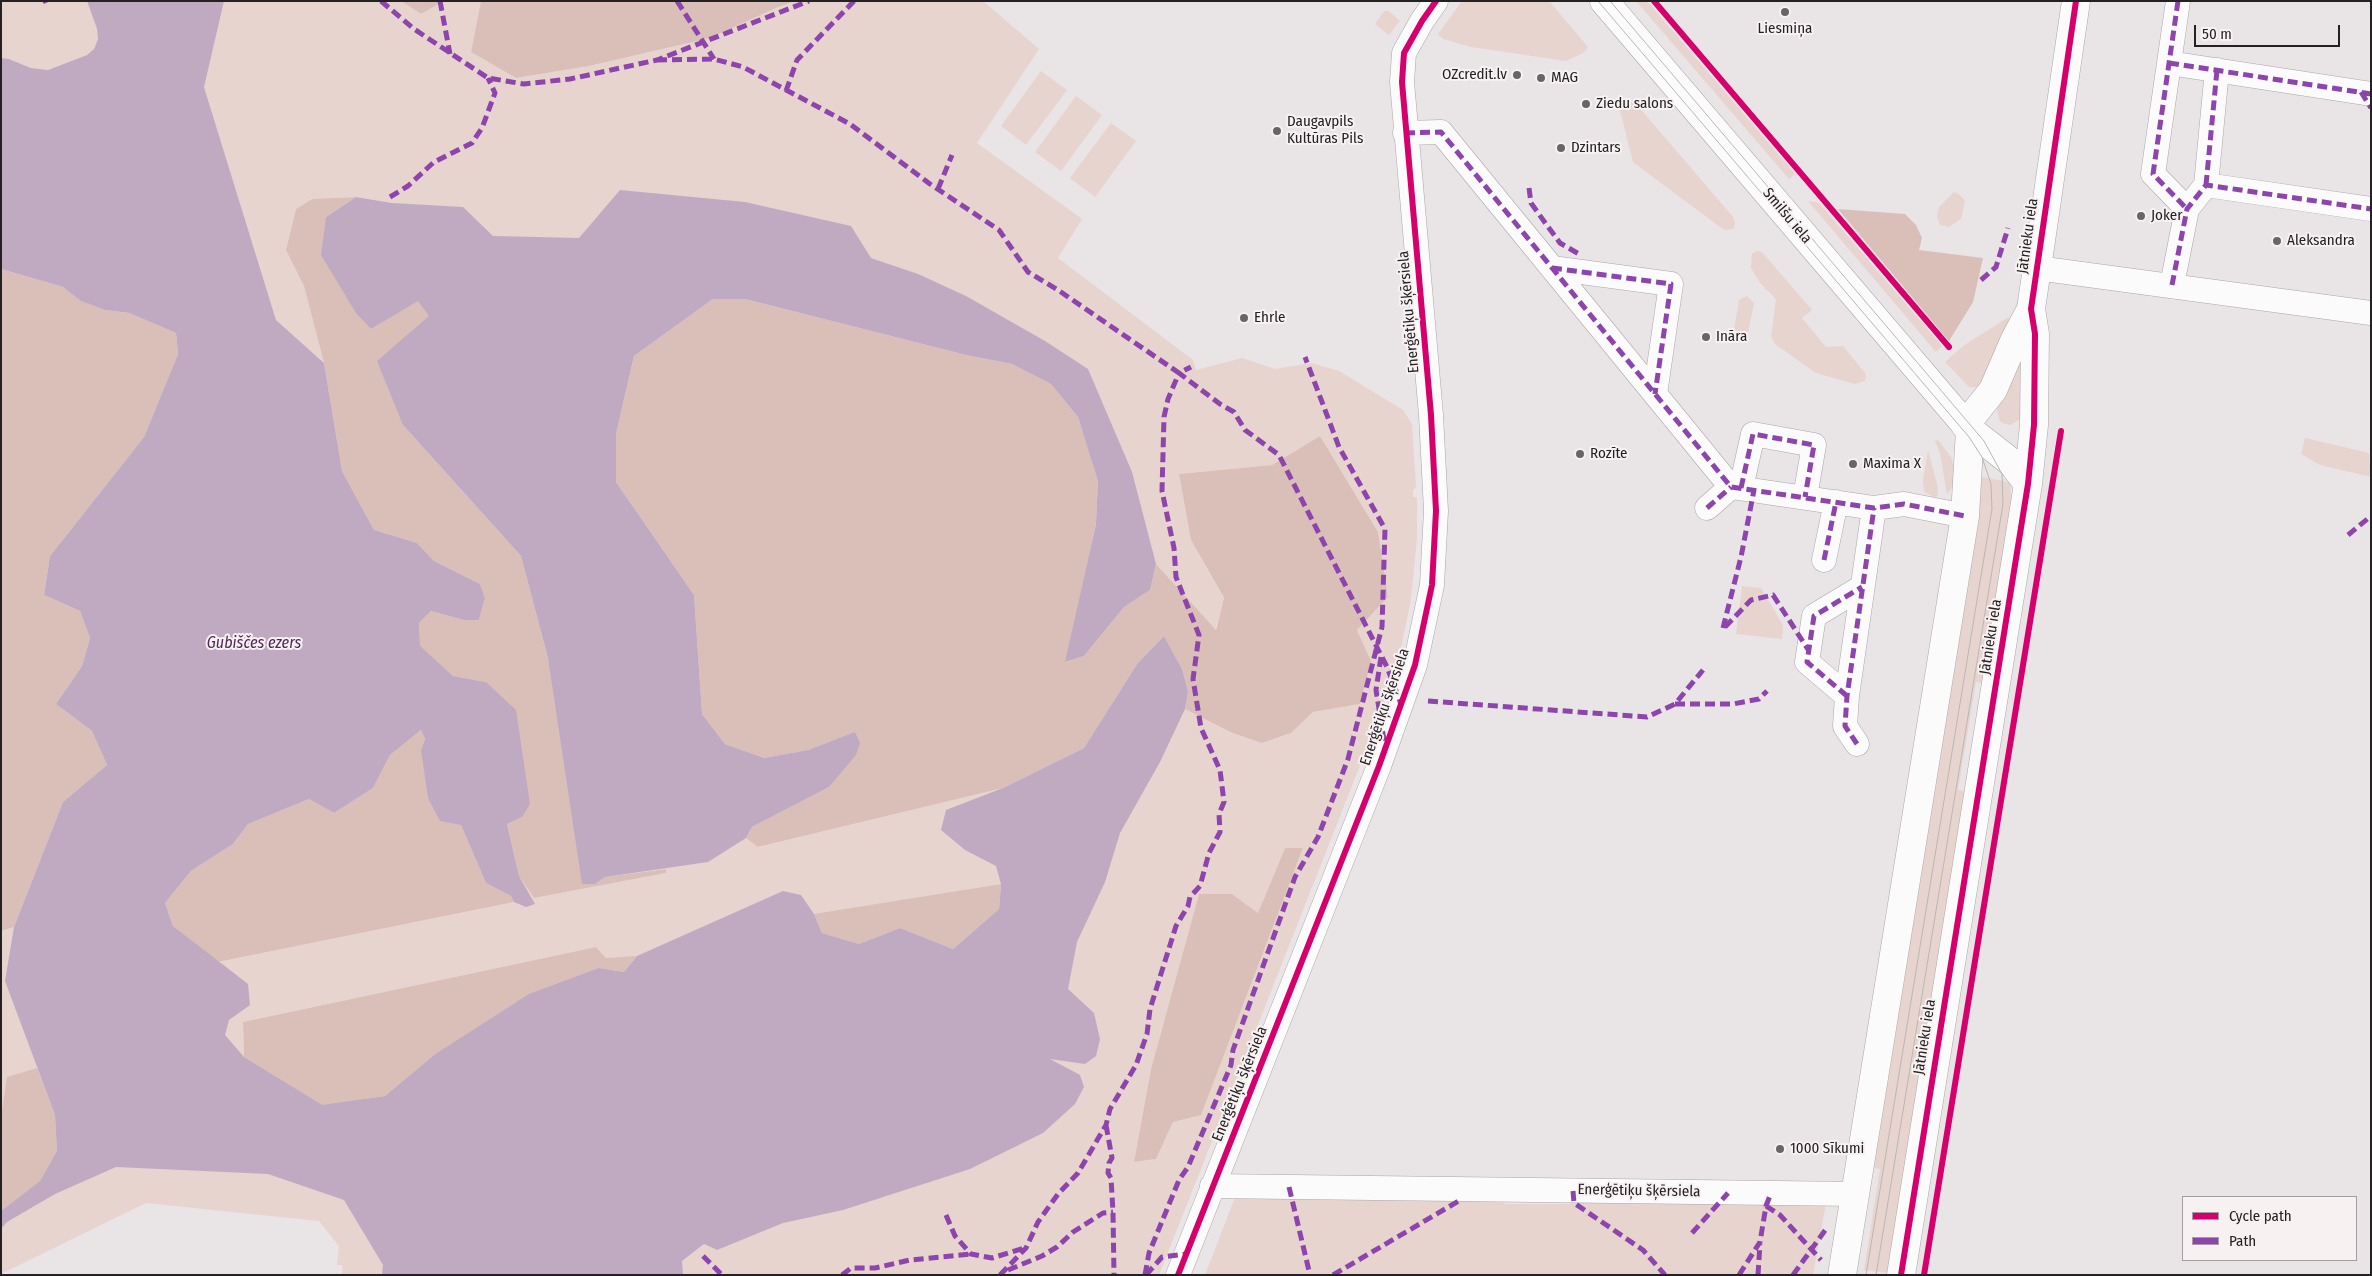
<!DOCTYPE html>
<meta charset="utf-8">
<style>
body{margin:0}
#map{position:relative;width:2372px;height:1276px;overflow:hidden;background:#e9e4e6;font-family:"Fira Sans Condensed",sans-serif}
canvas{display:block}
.frame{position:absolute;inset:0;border:2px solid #242122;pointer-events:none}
.legend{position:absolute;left:2182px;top:1196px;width:175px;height:65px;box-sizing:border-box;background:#f7f1f2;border:1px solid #a39e9f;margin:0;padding:6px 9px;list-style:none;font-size:15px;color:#242122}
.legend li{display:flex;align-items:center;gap:10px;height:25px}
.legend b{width:25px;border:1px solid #a39e9f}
.scale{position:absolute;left:2194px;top:25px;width:146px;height:22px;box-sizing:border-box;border:2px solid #242122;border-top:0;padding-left:6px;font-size:15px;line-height:18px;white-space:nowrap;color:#242122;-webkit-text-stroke:4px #f7f1f2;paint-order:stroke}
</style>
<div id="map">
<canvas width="2372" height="1276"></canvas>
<div class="frame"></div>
<ul class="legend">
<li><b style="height:6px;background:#d6006c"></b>Cycle path</li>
<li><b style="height:6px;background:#8e44ad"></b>Path</li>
</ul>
<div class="scale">50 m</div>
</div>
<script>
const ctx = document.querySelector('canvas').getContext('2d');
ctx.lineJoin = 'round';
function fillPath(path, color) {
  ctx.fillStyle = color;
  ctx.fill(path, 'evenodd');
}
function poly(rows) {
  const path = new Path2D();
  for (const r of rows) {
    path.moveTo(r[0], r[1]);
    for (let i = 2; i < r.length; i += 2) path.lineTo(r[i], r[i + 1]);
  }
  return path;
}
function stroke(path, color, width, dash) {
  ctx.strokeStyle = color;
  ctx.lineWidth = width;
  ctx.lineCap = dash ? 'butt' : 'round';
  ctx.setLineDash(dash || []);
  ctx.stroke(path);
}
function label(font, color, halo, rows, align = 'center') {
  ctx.font = font + ' "Fira Sans Condensed",sans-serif';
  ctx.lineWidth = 4;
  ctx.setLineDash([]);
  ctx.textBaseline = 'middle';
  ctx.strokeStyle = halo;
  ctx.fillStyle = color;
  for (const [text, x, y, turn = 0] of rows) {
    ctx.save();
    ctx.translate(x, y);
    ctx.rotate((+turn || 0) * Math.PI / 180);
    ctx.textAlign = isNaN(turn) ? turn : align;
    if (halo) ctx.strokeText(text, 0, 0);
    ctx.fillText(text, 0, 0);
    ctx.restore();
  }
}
fillPath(poly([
 [1,1,87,1,97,29,98,39,94,49,87,55,48,70,31,68,9,59,1,58],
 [187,1,401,1,421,14,444,1,481,1,471,52,516,78,589,66,710,38,776,8,795,1,983,1,1039,49,977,143,1082,219,1058,258,1193,360,1196,370,1242,358,1275,369,1311,363,1339,371,1403,410,1412,424,1416,488,1413,490,1413,497,1417,497,1417,538,1411,599,1398,662,1378,720,1227,1103,1223,1102,1221,1110,1224,1111,1159,1275,677,1275,682,1261,704,1244,717,1250,730,1235,767,1217,767,1205,751,1199,742,1208,708,1190,690,1186,685,1210,674,1227,654,1231,645,1251,620,1275,342,1275,342,1265,337,1265,339,1246,319,1221,146,1203,1,1274,1,931,14,927,63,802,107,765,92,731,56,704,82,666,90,638,114,638,155,672,193,678,240,654,285,661,309,596,299,578,325,544,356,545,300,475,308,430,329,394,342,471,374,530,417,543,434,561,480,584,485,598,479,620,464,620,431,611,419,623,420,646,453,676,486,682,516,710,530,804,522,817,507,824,519,876,534,898,666,873,665,869,605,877,595,884,582,884,548,658,521,556,570,533,610,540,616,482,694,595,702,714,725,744,764,758,808,750,855,732,860,743,856,755,829,787,752,827,746,838,759,847,1003,788,996,797,989,811,1002,825,1038,833,1050,847,1041,893,1025,910,1026,886,1015,878,1001,884,814,915,822,933,859,944,900,928,953,949,1000,936,977,972,1008,984,1049,941,1051,896,1075,829,1105,811,1107,763,1111,743,1134,716,1146,692,1143,670,1137,664,1164,636,1182,669,1188,691,1185,709,1231,733,1262,743,1291,733,1313,712,1360,704,1371,661,1357,630,1388,597,1378,532,1320,436,1272,465,1179,474,1191,540,1224,599,1215,630,1156,564,1150,590,1124,607,1084,656,1065,662,1096,524,1098,481,1078,417,1051,384,1012,364,1012,322,1003,317,993,328,948,305,939,294,916,293,889,264,871,258,847,259,819,231,686,223,593,270,546,280,539,262,521,260,523,286,514,291,502,265,464,229,408,218,392,203,356,197,312,199,296,209,286,250,304,286,324,363,276,320,204,87,191,61,182,14],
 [421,730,425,739,421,750,428,798,440,821,461,825,486,883,511,896,514,902,219,962,173,926,165,903,191,871,233,844,248,824,309,799,334,813,373,788,390,755],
 [1285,848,1303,848,1201,1114,1173,1122,1156,1159,1134,1162,1151,1069,1199,894,1232,894,1258,913],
 [596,947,606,958,637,957,624,972,599,968,529,994,434,1055,385,1096,322,1105,244,1057,243,1022],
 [1462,1,1549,1,1588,47,1583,53,1566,61,1471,47,1443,39,1438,34],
 [1636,1,1647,1,1795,174,1789,179],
 [1384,11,1389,11,1400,21,1389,35,1375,24],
 [1041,71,1067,90,1026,145,1001,126],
 [1076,96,1102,115,1061,171,1035,152],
 [1627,100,1637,105,1734,218,1735,224,1733,229,1724,230,1633,162,1620,110,1622,102],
 [1111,123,1136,141,1095,197,1070,178],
 [1954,192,1960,195,1965,201,1961,219,1949,227,1940,225,1937,217,1939,207],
 [1808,201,1819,203,1942,346,1936,352],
 [1757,251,1762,252,1812,310,1802,318,1826,347,1843,346,1866,374,1865,381,1855,384,1816,373,1775,344,1771,337,1776,299,1760,283,1751,268,1752,254],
 [1747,296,1754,303,1748,333,1741,336,1734,330,1739,300],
 [2007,318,2011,318,1982,384,1976,387,1969,387,1945,362,1963,346],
 [2019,364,2022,367,2020,419,2011,425,2005,424,2000,421,1997,410,2014,369],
 [2305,438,2369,453,2371,477,2320,465,2301,454],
 [1938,440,1951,457,1954,468,1956,483,1947,494,1940,453,1935,441],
 [1928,451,1937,484,1938,496,1933,497,1924,491,1923,480],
 [1982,477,2010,482,2012,506,1983,683,1976,682,1958,790,1966,791,1888,1273,1864,1270,1880,1169,1874,1168,1976,536],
 [1742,586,1761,588,1783,625,1782,639,1736,634],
 [1237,1192,1488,1195,1506,1204,1569,1204,1585,1198,1826,1203,1813,1275,1205,1275]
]), '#e7d4cf');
fillPath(poly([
 [401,1,444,1,421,14],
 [481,1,795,1,776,8,710,38,589,66,516,78,471,52],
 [356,197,326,217,371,329,418,300,430,316,403,425,521,556,548,658,595,884,605,877,666,869,666,873,534,898,519,876,507,824,522,817,486,682,453,676,420,647,419,623,431,611,464,620,479,620,485,598,480,584,434,561,417,543,374,530,342,471,324,363,304,286,286,250,296,209,312,199],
 [1838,209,1905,214,1916,225,1922,238,1919,250,1983,258,1973,302,1949,341],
 [1,269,63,287,82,301,105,310,129,313,176,333,178,354,144,437,50,556,44,595,80,611,90,638,82,666,56,704,92,731,107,765,63,802,14,927,1,931],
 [713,299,745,299,966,355,1012,364,1051,384,1078,417,1098,480,1096,523,1066,662,1084,656,1124,607,1150,590,1156,564,1216,630,1224,598,1191,540,1179,474,1272,465,1320,436,1378,532,1388,597,1357,630,1371,661,1360,704,1313,712,1291,733,1262,743,1232,733,1185,709,1188,691,1182,669,1164,636,1137,664,1084,748,1003,788,758,847,746,838,752,827,829,787,856,732,808,750,764,758,725,744,702,714,694,595,616,482,616,434,634,356],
 [421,730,425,739,421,750,461,825,486,883,511,896,514,902,218,962,173,926,165,903,191,871,233,844,248,824,309,799,334,813,373,788,390,755],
 [1285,848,1303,848,1201,1115,1173,1122,1156,1159,1134,1162,1151,1069,1199,894,1232,894,1258,913],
 [1001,884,999,909,953,949,900,928,859,944,822,933,814,914],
 [596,947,606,958,637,956,624,972,599,968,434,1055,385,1096,322,1106,244,1057,243,1022],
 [37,1068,55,1115,57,1151,40,1181,1,1211,1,1117,7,1077]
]), '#dabfb8');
fillPath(poly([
 [87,1,224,1,204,87,276,320,324,363,342,471,374,530,417,543,434,561,480,584,485,598,479,620,464,620,431,611,419,623,420,646,453,676,486,682,516,710,530,804,522,817,507,824,519,876,535,904,526,907,514,902,511,896,486,883,461,825,440,821,428,798,421,750,425,739,421,730,390,755,373,788,334,813,309,799,248,824,233,844,191,871,165,903,173,926,248,984,250,1005,229,1020,225,1035,244,1057,322,1105,385,1096,434,1055,529,994,599,968,624,972,637,956,783,891,801,895,814,914,822,933,859,944,900,928,953,949,999,909,1001,884,996,866,965,850,941,830,946,810,1003,788,1084,748,1137,664,1164,636,1182,669,1188,691,1185,709,1160,762,1120,833,1105,882,1077,942,1068,989,1094,1013,1100,1039,1096,1056,1085,1064,1050,1059,1080,1075,1084,1087,1075,1104,1043,1133,970,1169,843,1210,783,1223,717,1250,704,1244,682,1261,683,1275,382,1275,383,1265,344,1200,268,1174,116,1167,55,1194,7,1222,1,1229,1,1211,40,1181,57,1151,55,1115,5,981,14,927,63,802,107,765,92,731,56,704,82,666,90,638,80,611,44,595,50,556,144,437,178,354,176,333,129,313,105,310,81,301,63,287,1,269,1,58,9,59,31,68,48,70,87,55,94,49,98,39,97,29],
 [620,190,745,202,851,226,871,258,918,274,966,296,1045,341,1088,369,1132,472,1156,564,1150,590,1124,607,1084,656,1065,662,1096,524,1098,481,1078,417,1051,384,1012,364,966,355,745,299,713,299,634,356,616,434,616,482,694,595,702,714,725,744,764,758,808,750,855,732,860,743,856,755,829,787,752,827,746,838,708,862,605,877,595,884,582,884,548,658,521,556,403,425,377,361,429,316,418,301,371,329,356,313,321,255,326,217,356,197,392,203,463,207,493,236,579,238]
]), '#bfaac2');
const street = poly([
 [2178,1,2153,174,2187,209],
 [2169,63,2371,94],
 [1405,133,1441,132,1731,487,1874,508,1904,504,1965,516],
 [2206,185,2217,70],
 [1552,268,1671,284,1655,394],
 [2037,268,2371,313],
 [2172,285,2187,209,2206,185,2371,209],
 [1741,488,1753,434,1814,445,1805,497],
 [1707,508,1731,487],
 [1824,560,1836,502],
 [1847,696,1807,662,1814,616,1862,587],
 [1857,744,1845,726,1847,696,1874,508],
 [1212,1186,1856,1194],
 [1178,1275,1379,766,1415,665,1432,585,1436,511,1431,415,1402,82,1404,53,1422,21,1436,1]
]);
const secondary = poly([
 [1604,1,1970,430,2011,462,2028,484],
 [1965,425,1993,390,2015,339,2031,309],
 [1842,1275,1965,516,1970,430],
 [1901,1275,2028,484,2034,425,2035,334,2031,309,2076,1]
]);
stroke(street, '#aaa6a8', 25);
stroke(secondary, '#aaa6a8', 29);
stroke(street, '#fcfbfb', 24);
stroke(secondary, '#fcfbfb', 28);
stroke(poly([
 [1598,1,1969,437,1982,457,1991,484,1992,509,1866,1275],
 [1610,1,1984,441,2002,474,2003,504,1876,1275]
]), '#b8b7b7', 1);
stroke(poly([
 [45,1,46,3],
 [381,1,414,29,488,78,524,84,570,79,657,60,809,1],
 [440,1,450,54],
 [677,1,714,59],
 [2178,1,2153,174,2187,209],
 [657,60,714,59,743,67,850,124,930,184,999,230,1028,272,1058,290,1179,373,1191,367],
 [2169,63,2371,94],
 [786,91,797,60,854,1],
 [2361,92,2371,108],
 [1405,133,1441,132,1731,487,1874,508,1904,504,1965,516],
 [2206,185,2217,70],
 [1529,188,1531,203,1546,224,1560,243,1579,254],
 [938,189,952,155],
 [390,197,408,186,434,162,472,143,482,128,495,93,488,78],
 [1552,268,1671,284,1655,394],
 [1981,280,1996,267,2008,228],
 [2172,285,2187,209,2206,185,2371,209],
 [1741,488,1753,434,1814,445,1805,497],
 [1707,508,1731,487],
 [2348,535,2371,516],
 [1824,560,1836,502],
 [1725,627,1751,600,1773,595,1809,651],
 [1723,628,1741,557,1754,490],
 [1381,657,1376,690,1385,746],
 [1847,696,1807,662,1814,616,1862,587],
 [1428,701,1647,717,1675,704,1703,670],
 [1675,704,1733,704,1759,699,1767,691],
 [1857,744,1845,726,1847,696,1874,508],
 [1106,1125,1112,1158,1109,1163,1108,1173,1111,1178,1113,1212,1114,1275],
 [1289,1187,1310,1275],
 [1573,1191,1574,1203,1643,1250,1665,1275],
 [1766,1206,1780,1215,1821,1260],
 [946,1215,955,1236,971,1254,992,1258,1024,1248],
 [1692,1233,1728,1193],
 [703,1256,722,1275],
 [1008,1270,1042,1256,1057,1247,1073,1232,1103,1213,1113,1212],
 [842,1275,851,1268,875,1268,910,1260,971,1254],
 [1000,1275,1026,1248,1038,1222,1058,1194,1078,1173,1106,1125,1110,1109,1136,1065,1147,1034,1150,1009,1176,926,1188,906,1190,897,1200,886,1209,853,1220,832,1219,814,1224,802,1220,770,1201,728,1193,679,1199,635,1176,577,1174,548,1162,491,1164,417,1168,399,1179,373,1220,404,1234,412,1245,430,1279,455,1387,667,1401,704],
 [1145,1275,1149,1253,1179,1180,1188,1167,1231,1065,1233,1050,1295,877,1318,837,1348,759,1382,627,1385,529,1339,447,1305,357],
 [1146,1275,1162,1257,1186,1254],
 [1333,1275,1462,1199],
 [1739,1275,1760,1242,1766,1206,1771,1193],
 [1758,1275,1760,1244],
 [1793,1275,1826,1229]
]), '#8e44ad', 5, [10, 5]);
stroke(poly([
 [1654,1,1949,347],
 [1178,1275,1379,766,1415,665,1432,585,1436,511,1431,415,1402,82,1404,53,1422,21,1436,1],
 [1901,1275,2028,484,2034,425,2035,334,2031,309,2076,1],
 [1924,1275,2061,431]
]), '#d6006c', 6);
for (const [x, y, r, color] of [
 [1785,12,5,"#696567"],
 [1517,75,5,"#696567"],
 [1541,78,5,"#696567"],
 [1586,104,5,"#696567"],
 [1277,131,5,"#696567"],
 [1561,148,5,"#696567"],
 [2141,216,5,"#696567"],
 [2277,241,5,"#696567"],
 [1244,318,5,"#696567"],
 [1706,337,5,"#696567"],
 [1580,454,5,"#696567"],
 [1853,464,5,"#696567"],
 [1780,1149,5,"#696567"]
]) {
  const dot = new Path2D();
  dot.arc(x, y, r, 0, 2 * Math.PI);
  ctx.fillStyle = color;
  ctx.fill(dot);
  stroke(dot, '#f7f1f2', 2);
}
label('15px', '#242122', '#f7f1f2', [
 ["Liesmiņa",1785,29,"center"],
 ["OZcredit.lv",1507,75,"right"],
 ["MAG",1551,78],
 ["Ziedu salons",1596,104],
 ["Daugavpils",1287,122],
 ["Kultūras Pils",1287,139],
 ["Dzintars",1571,148],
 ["Joker",2151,216],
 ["Aleksandra",2287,241],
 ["Ehrle",1254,318],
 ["Ināra",1716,337],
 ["Rozīte",1590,454],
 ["Maxima X",1863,464],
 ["1000 Sīkumi",1790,1149]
], 'left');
label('15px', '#242122', '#f7f1f2', [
 ["Smilšu iela",1787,216,50],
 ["Jātnieku iela",2028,236,-82],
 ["Enerģētiķu šķērsiela",1409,312,-95],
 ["Jātnieku iela",1991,637,-81],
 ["Enerģētiķu šķērsiela",1385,707,-71],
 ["Jātnieku iela",1925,1037,-81],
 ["Enerģētiķu šķērsiela",1240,1084,-68],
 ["Enerģētiķu šķērsiela",1639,1191,1]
]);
label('italic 16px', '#4f2a58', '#f7f1f2', [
 ["Gubiščes ezers",254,644]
]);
</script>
